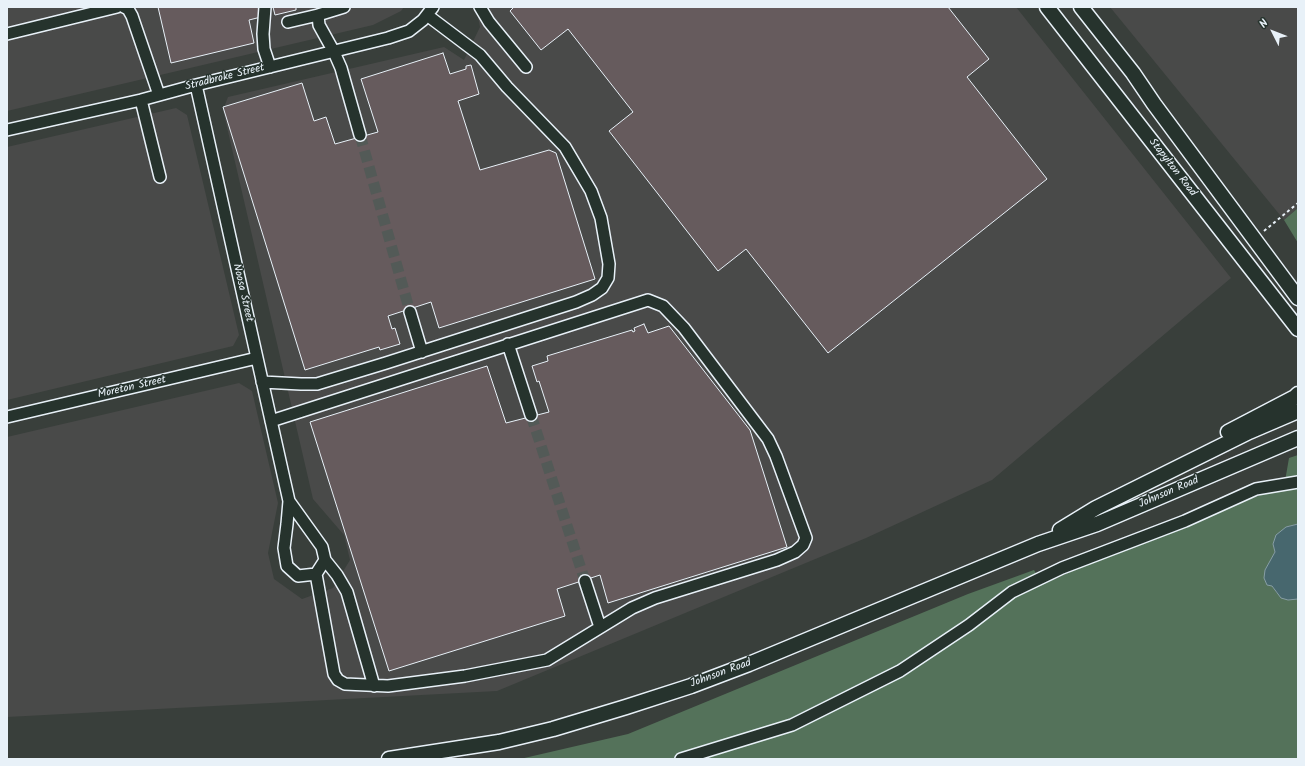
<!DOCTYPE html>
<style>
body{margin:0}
#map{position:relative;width:1305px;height:766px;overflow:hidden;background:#393f3b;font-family:Kalam,sans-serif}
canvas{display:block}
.frame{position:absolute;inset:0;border:8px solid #e8f1f8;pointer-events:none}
.north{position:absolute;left:1253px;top:12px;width:40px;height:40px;-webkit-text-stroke:3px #26332d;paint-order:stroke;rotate:312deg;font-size:11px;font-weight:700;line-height:16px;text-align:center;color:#e8f1f8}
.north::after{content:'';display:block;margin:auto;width:14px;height:18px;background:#e8f1f8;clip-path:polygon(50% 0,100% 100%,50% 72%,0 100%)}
</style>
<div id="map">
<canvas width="1305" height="766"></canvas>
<div class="frame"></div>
<div class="north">N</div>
</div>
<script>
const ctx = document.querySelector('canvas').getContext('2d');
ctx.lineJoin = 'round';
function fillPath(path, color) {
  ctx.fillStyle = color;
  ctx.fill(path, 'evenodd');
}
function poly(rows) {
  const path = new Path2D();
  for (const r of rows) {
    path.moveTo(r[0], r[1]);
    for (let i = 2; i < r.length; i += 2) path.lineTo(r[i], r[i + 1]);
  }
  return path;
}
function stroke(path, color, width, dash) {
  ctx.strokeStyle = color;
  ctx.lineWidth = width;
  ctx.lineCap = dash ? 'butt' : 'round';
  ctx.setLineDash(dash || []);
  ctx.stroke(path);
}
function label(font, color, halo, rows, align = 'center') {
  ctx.font = font + ' Kalam,sans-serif';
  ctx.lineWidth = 3;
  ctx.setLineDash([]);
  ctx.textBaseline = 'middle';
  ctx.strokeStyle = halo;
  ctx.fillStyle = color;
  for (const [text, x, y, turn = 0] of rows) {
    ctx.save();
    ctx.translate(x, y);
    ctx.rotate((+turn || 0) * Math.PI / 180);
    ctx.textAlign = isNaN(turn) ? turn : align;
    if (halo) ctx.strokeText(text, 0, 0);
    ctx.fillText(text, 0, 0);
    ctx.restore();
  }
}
fillPath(poly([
 [7,7,404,7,401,11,373,25,7,111],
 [476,7,1016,7,1231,278,992,480,866,538,497,691,7,717,7,437,239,383,252,391,278,503,268,553,274,579,302,599,333,588,350,560,344,535,313,499,223,110,228,97,444,47,464,60,480,27],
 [1110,7,1298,7,1298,208,1284,220],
 [176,108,187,115,239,335,233,346,7,400,7,147]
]), '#494a49');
fillPath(poly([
 [1298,208,1298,243,1284,220],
 [1298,455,1298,524,1286,527,1273,544,1275,552,1271,560,1272,586,1277,593,1288,600,1298,599,1298,759,520,759,628,734,968,594,1034,570,1042,583,1055,579,1099,558,1241,502,1284,487,1289,458]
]), '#54725a');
const water = poly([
 [1298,524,1298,599,1288,600,1281,598,1272,586,1267,585,1264,578,1265,570,1275,552,1273,544,1276,535,1286,527,1298,524]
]);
fillPath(water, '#47676e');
stroke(water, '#879ea5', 1);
const building = poly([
 [158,7,258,7,261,17,249,20,254,43,171,63,158,7],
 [273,7,296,7,296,10,275,15,273,7],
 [514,7,948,7,989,59,967,77,1047,179,828,353,746,249,718,271,609,131,633,112,568,29,541,50,510,11,514,7],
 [443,53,450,74,466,69,466,66,471,65,479,94,458,101,480,170,549,150,556,153,595,279,439,328,431,302,388,316,392,329,395,328,400,344,380,350,379,347,305,370,223,107,302,83,314,121,326,117,335,144,378,132,361,79,443,53],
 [644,324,648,333,669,326,750,430,787,547,608,603,600,575,557,589,565,616,389,671,310,422,487,366,506,423,549,412,539,381,537,382,532,366,548,361,547,356,632,330,633,332,635,331,634,328,644,324]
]);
fillPath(building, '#665b5d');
stroke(building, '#e8f1f8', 1);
stroke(poly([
 [360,135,410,312],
 [531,415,585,581]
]), '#535a57', 11, [11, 5.5]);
const minor = poly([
 [124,7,128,9,132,16,159,95],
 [265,7,263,34,264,49,270,67],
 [480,7,489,22,526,67],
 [318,15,344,7],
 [288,22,318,15,319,25,334,52,341,68,360,135],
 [7,34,117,7],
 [196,85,289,501,287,524,284,548,287,566,298,576,316,574,325,560,322,547,289,501],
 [141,100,160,177],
 [7,130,141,100,196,85,388,38,409,31,423,20,433,7],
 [410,312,422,352],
 [508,344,531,415],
 [262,382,301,384,317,384,386,363,576,302,592,295,602,288,608,278,609,264,601,218,591,191,565,147,507,87,480,55,427,15],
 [7,417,257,358],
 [271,421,648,300,663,306,684,328,768,439,776,456,806,538,803,545,795,552,777,560,655,598,632,608,547,660,465,676,388,686,345,684,338,680,334,674,316,574],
 [325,560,337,575,347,592,374,686],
 [585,581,600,627],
 [681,759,792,725,900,671,969,625,1012,592,1062,568,1185,521,1256,489,1298,482]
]);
const major = poly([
 [1047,7,1298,329],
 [1081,7,1133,73,1154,104,1298,298],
 [1228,432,1295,397,1298,394],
 [1060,530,1096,508,1249,432,1298,411],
 [389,759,499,742,553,729,626,707,691,686,749,664,1038,544,1097,524,1298,438]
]);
stroke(minor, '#e8f1f8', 14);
stroke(major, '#e8f1f8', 17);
stroke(poly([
 [1264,231,1298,203]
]), '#e8f1f8', 2, [3, 3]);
stroke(minor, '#26332d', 11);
stroke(major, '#26332d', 14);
label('11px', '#e8f1f8', '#26332d', [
 ["Stradbroke Street",225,78,-14],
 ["Stapylton Road",1172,168,52],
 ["Noosa Street",242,293,77],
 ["Moreton Street",132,388,-13],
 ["Johnson Road",1169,493,-23],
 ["Johnson Road",721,674,-20]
]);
</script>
